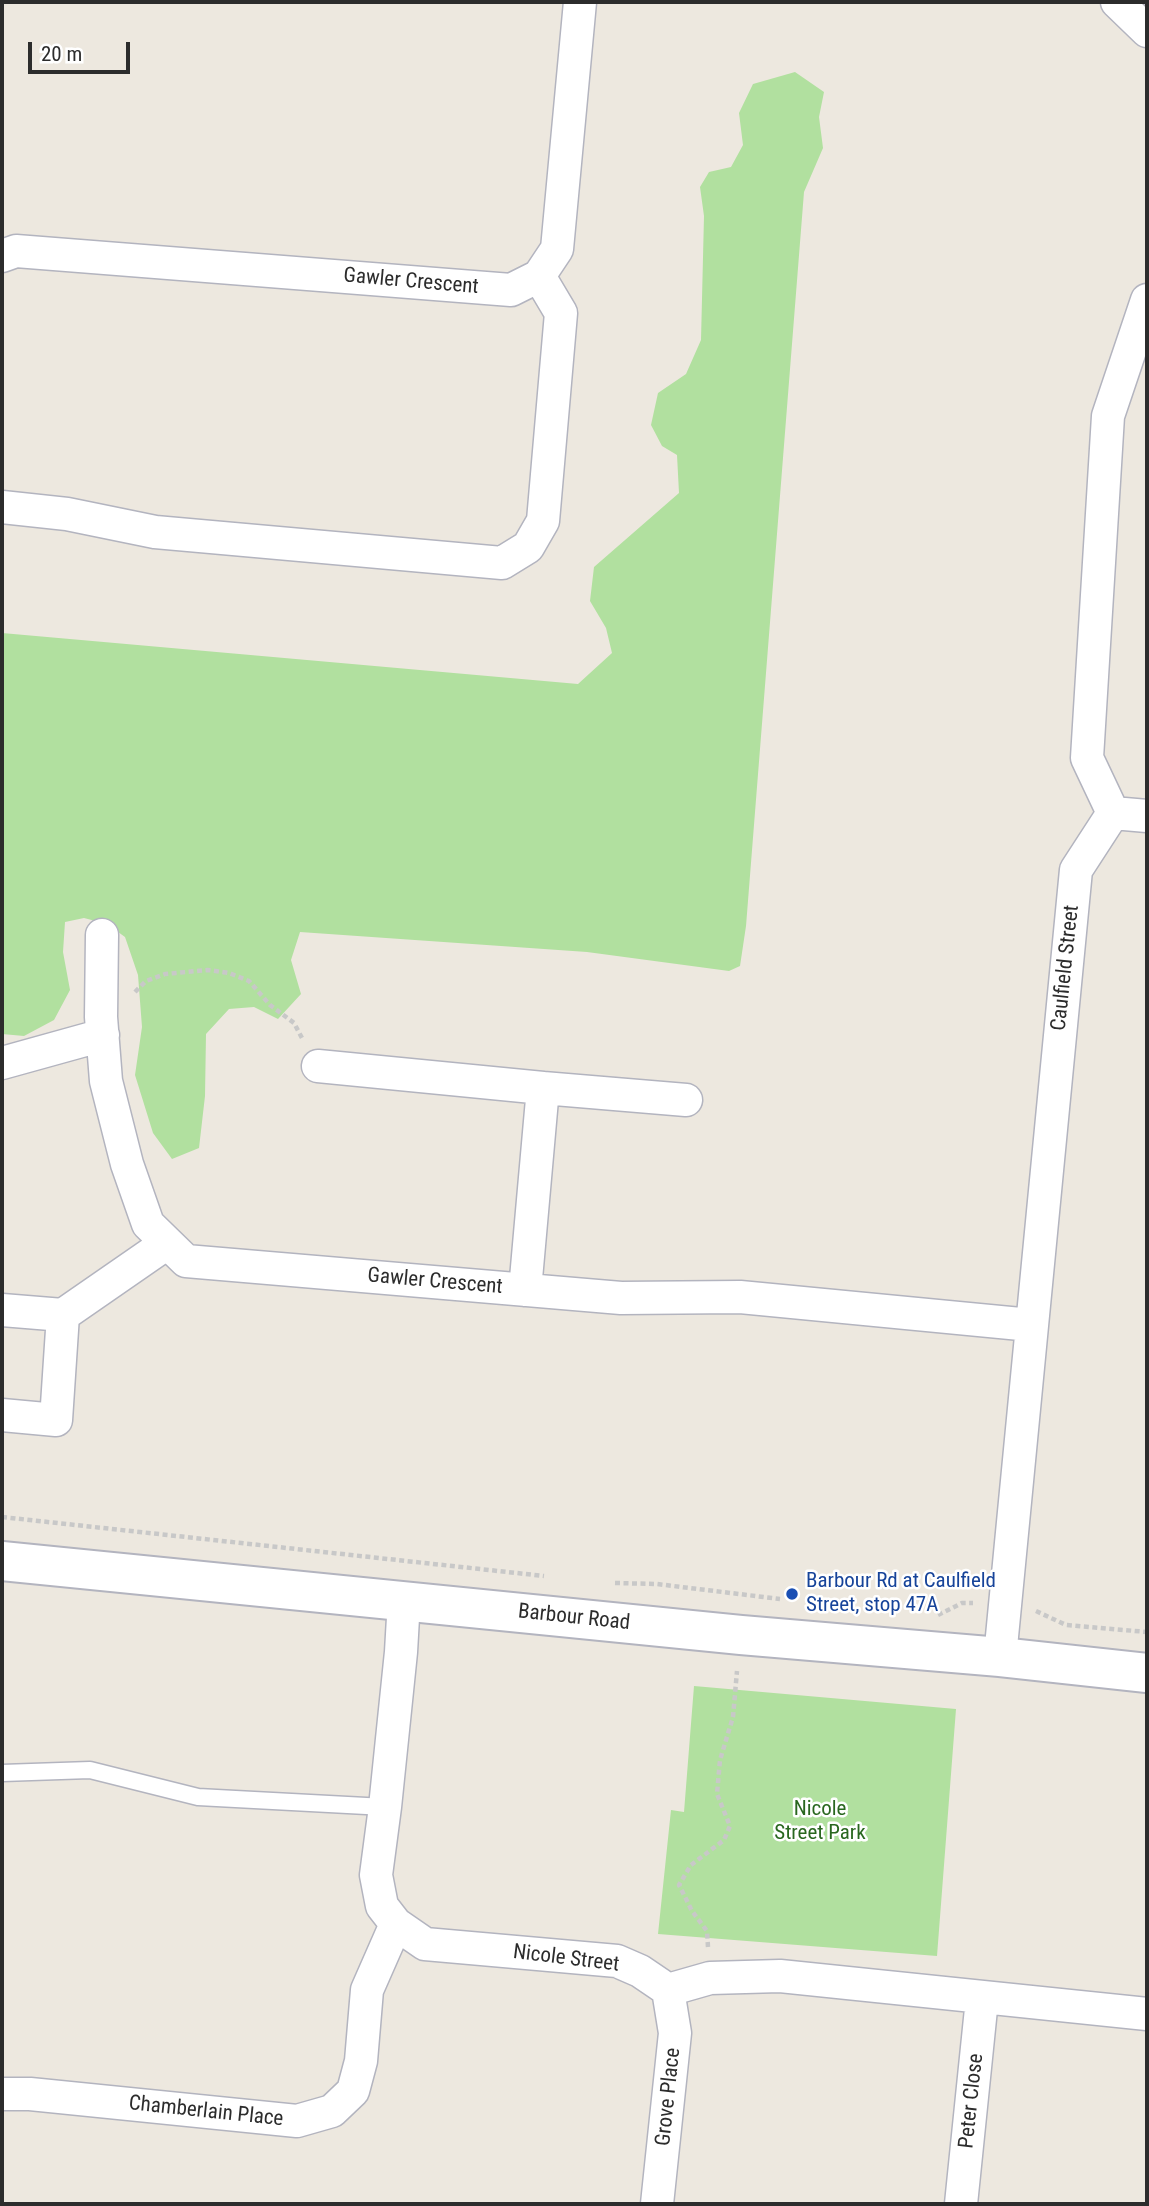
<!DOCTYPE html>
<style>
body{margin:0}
#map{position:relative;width:1149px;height:2206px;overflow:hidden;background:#ede8df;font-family:"Roboto Condensed",sans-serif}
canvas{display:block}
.frame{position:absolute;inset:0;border:4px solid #2c2c2c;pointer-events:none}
.scale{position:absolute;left:28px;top:42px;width:102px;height:32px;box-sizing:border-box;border:4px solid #2c2c2c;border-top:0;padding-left:9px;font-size:21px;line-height:24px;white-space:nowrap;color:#2c2c2c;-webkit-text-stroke:5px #fff;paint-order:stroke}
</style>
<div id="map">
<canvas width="1149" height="2206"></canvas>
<div class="frame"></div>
<div class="scale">20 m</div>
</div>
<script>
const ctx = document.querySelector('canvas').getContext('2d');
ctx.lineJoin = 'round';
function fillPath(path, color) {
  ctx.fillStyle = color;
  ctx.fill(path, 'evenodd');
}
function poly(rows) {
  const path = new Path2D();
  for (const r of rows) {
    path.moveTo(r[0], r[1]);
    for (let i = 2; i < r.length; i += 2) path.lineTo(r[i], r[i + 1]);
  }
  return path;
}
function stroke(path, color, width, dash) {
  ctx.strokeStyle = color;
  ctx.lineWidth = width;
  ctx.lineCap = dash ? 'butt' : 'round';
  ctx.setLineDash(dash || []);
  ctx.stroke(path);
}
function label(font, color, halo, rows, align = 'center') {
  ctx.font = font + ' "Roboto Condensed",sans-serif';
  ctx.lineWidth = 5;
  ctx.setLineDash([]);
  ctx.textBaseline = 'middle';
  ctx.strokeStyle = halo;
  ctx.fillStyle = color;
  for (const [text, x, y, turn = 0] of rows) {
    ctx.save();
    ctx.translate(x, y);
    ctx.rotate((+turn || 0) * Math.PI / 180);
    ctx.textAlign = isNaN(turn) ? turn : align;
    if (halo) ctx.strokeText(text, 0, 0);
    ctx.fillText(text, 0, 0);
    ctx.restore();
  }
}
fillPath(poly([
 [795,72,824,92,819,117,823,148,804,192,746,926,740,966,729,971,587,952,300,932,291,960,301,994,278,1019,254,1007,229,1009,206,1034,205,1096,199,1148,172,1159,153,1133,135,1075,142,1027,138,975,125,937,107,924,84,918,65,922,63,952,70,990,54,1020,24,1036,2,1034,2,633,578,684,612,653,606,628,590,601,594,567,679,493,677,455,662,446,651,425,658,393,686,374,701,340,704,216,700,187,709,172,731,167,743,145,739,113,753,84],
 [694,1686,956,1709,937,1956,658,1934,671,1810,684,1812]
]), '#b1e09f');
const service = poly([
 [2,1773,90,1770,198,1797,385,1807]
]);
const minor = poly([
 [1117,2,1147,31],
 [2,256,16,251,511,290,539,276,557,249,580,2],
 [2,507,67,514,155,532,502,563,528,547,543,521,561,313,539,276],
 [1113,813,1147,816],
 [102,935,101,1017,106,1081,127,1164,148,1224,186,1261,621,1298,740,1297,1031,1325],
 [2,1063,103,1035],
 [318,1066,543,1088,525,1290],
 [543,1088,686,1100],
 [2,1310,63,1315,167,1243],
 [2,1415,56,1420,63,1315],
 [404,1600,401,1652,385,1807,376,1875,382,1906,396,1924,425,1944,617,1961,640,1971,668,1990,710,1978,780,1976,1147,2014],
 [1000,1657,1076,870,1113,813,1087,758,1108,416,1147,300],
 [2,2094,30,2094,297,2121,332,2111,353,2091,361,2061,367,1990,396,1924],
 [657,2204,675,2033,668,1990],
 [961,2204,982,1999]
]);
const tertiary = poly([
 [2,1561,741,1635,1000,1657,1147,1673]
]);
stroke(service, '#b3b4bf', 19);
stroke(minor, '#b3b4bf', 35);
stroke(tertiary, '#b3b4bf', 42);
stroke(poly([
 [135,992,146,981,165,974,208,970,229,973,249,981,270,1005,294,1023,302,1038],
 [2,1517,544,1576],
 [615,1583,657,1584,780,1599],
 [1036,1611,1066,1625,1147,1632],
 [938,1615,962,1603,973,1603],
 [708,1947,707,1931,692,1911,679,1885,691,1865,724,1840,730,1826,717,1794,720,1760,733,1717,737,1671]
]), '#c8c8c8', 4.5, [5, 3.5]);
stroke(service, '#fff', 16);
stroke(minor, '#fff', 32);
stroke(tertiary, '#fff', 38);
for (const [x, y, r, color] of [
 [792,1594,7,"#1a4fb4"]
]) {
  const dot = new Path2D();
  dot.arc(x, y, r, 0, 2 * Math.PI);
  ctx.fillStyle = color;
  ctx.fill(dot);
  stroke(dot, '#fff', 2.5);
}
label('21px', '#2c2c2c', '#fff', [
 ["Gawler Crescent",411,282,5],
 ["Caulfield Street",1066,968,-84],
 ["Gawler Crescent",435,1282,5],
 ["Barbour Road",574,1618,6],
 ["Nicole Street",566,1959,7],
 ["Grove Place",669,2097,-84],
 ["Peter Close",972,2101,-84],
 ["Chamberlain Place",206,2112,6]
]);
label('21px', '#164399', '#fff', [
 ["Barbour Rd at Caulfield",806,1582],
 ["Street, stop 47A",806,1606]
], 'left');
label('21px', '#29671f', '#fff', [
 ["Nicole",820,1810],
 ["Street Park",820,1834]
]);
</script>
